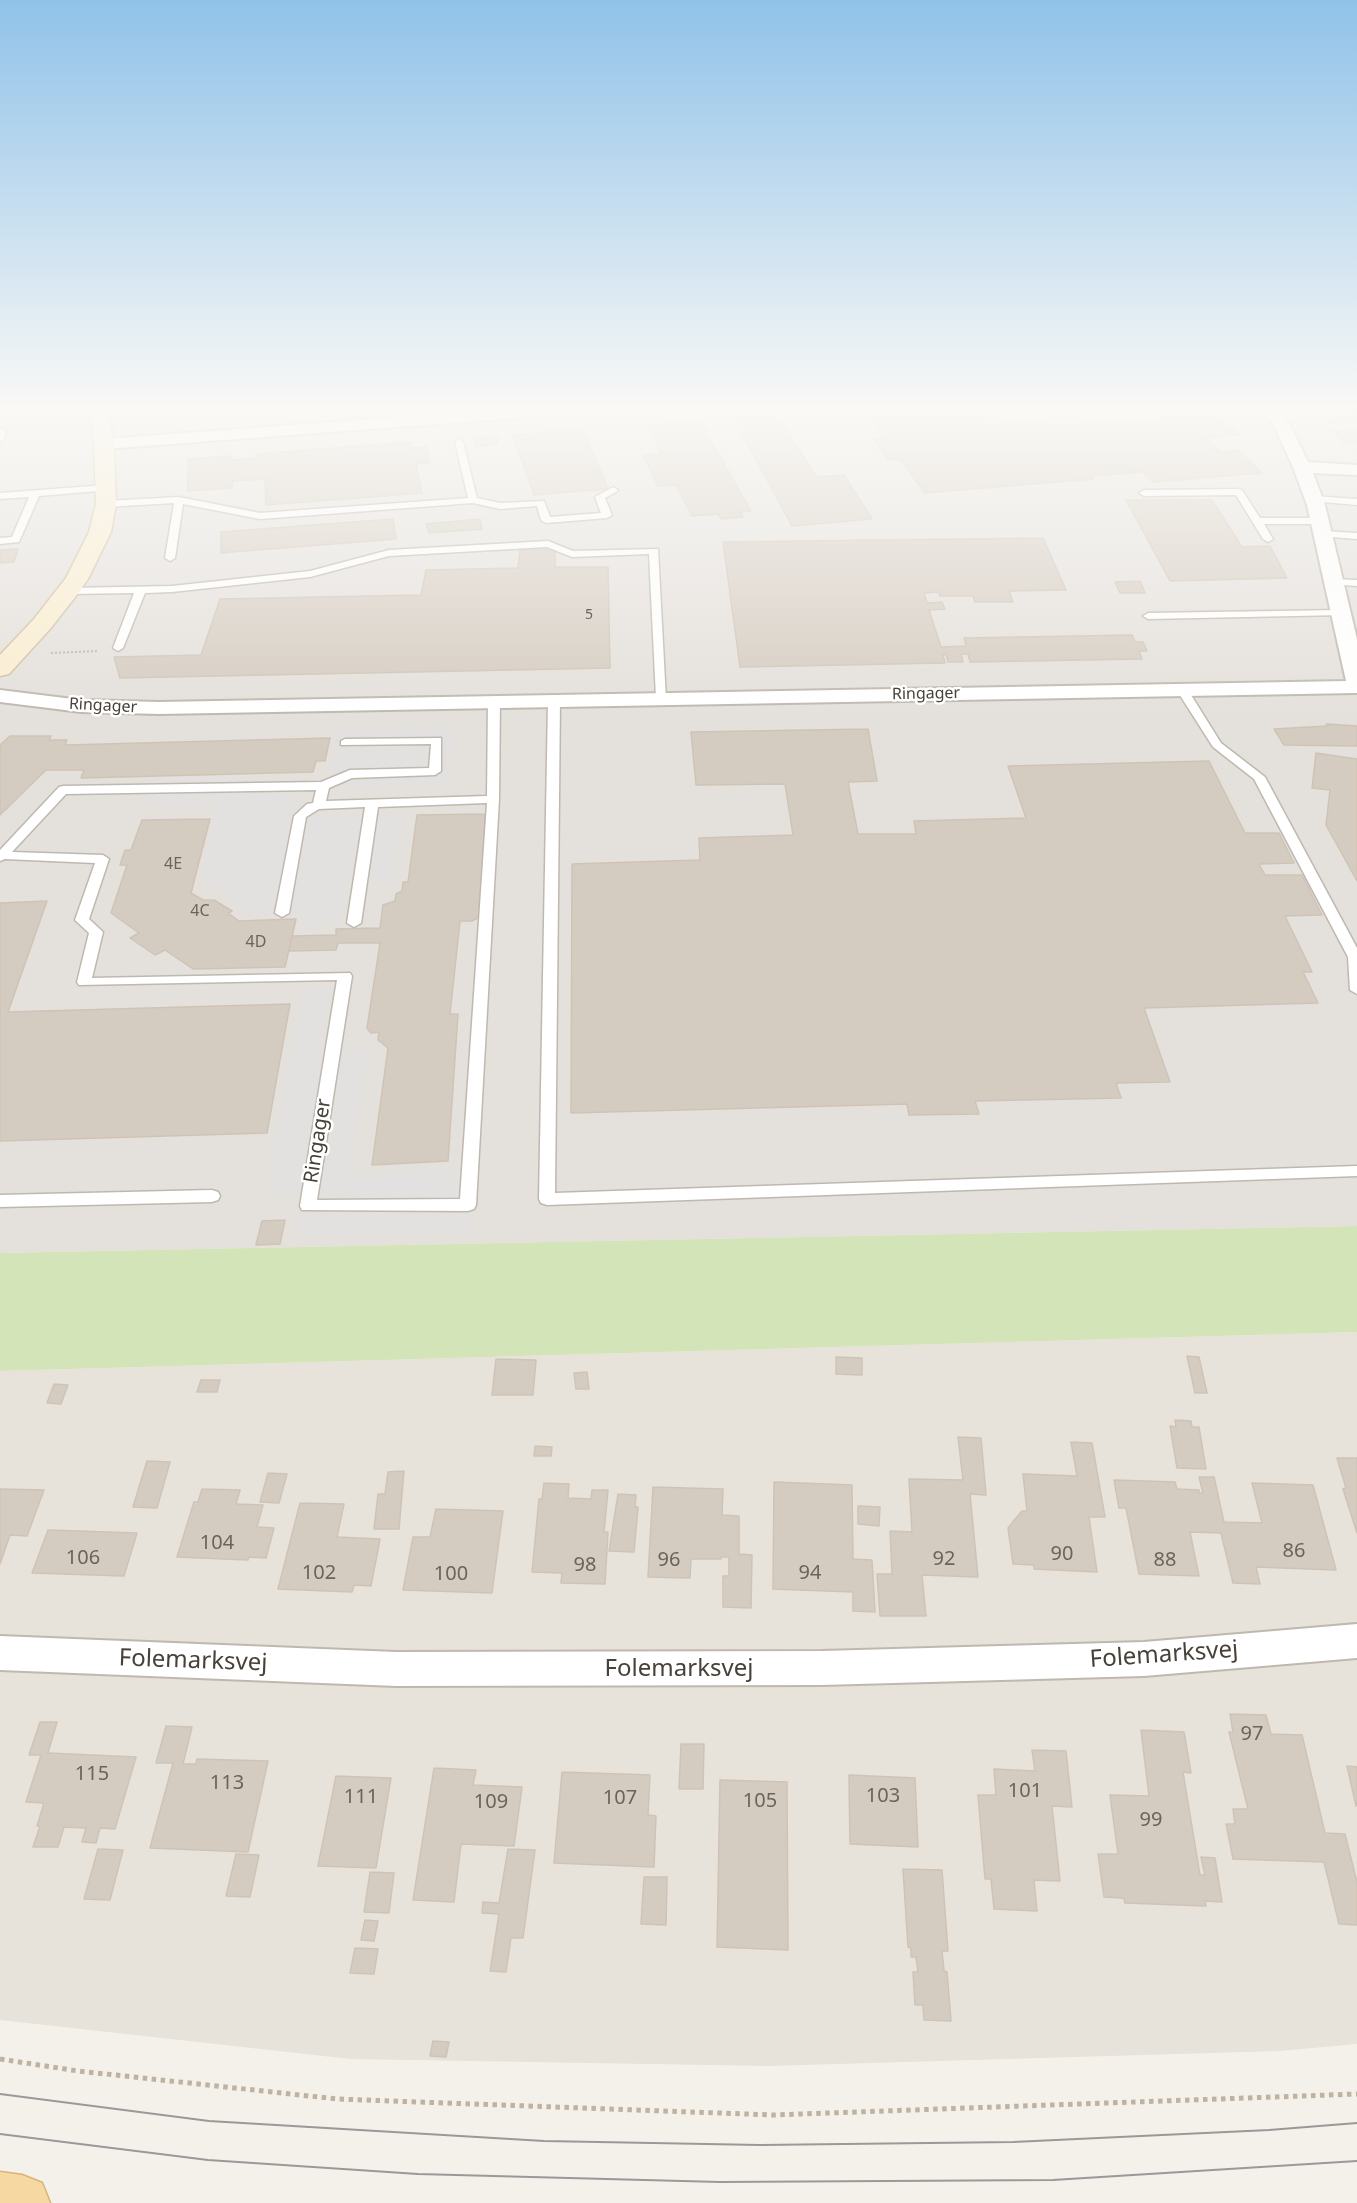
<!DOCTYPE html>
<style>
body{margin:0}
canvas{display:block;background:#f4f1eb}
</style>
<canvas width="1357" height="2203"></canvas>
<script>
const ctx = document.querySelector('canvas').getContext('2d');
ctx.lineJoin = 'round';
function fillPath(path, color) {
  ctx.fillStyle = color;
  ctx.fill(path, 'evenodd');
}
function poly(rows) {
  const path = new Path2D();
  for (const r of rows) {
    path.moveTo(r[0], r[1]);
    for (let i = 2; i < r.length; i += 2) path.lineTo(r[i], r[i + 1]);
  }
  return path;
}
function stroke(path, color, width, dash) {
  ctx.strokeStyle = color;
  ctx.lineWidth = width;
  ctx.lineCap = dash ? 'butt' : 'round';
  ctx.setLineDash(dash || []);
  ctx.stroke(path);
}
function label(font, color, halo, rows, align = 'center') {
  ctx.font = font + ' "Noto Sans",sans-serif';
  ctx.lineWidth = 5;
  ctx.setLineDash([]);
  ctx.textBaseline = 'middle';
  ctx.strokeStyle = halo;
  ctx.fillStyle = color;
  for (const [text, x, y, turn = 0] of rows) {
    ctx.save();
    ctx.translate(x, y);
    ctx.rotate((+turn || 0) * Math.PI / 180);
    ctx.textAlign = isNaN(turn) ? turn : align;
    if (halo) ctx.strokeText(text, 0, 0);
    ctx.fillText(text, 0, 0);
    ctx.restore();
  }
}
fillPath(poly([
 [1357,1332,1357,2044,1279,2051,769,2066,350,2059,0,2020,0,1371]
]), '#e7e2da');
fillPath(poly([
 [0,410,1357,410,1357,1226,0,1253]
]), '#e4e0dc');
fillPath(poly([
 [1357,1226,1357,1332,0,1371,0,1253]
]), '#d3e4b8');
fillPath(poly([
 [454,727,449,782,345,788,329,769,341,728],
 [242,776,243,790,293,790,300,816,403,813,392,881,349,884,341,923,302,926,302,916,259,917,199,875,217,805,144,804,145,778],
 [330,988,322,1051,368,1051,349,1173,469,1170,471,1232,298,1237,301,1193,266,1195,303,990]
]), '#e3e1df');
const building = poly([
 [196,410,261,410,261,418,197,422,196,410],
 [943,410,974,410,988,425,1041,421,1045,426,1164,419,1155,410,1193,410,1199,415,1216,414,1239,435,1206,438,1220,452,1238,450,1262,473,1153,482,1142,472,1091,476,1094,479,925,493,900,459,888,460,874,439,885,438,869,416,943,410],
 [1325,410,1357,410,1357,422,1328,423,1321,413,1325,410],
 [776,414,817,477,844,475,872,519,792,526,733,417,776,414],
 [700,421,751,511,741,512,743,517,721,519,719,514,692,516,676,485,658,486,643,455,661,454,648,425,700,421],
 [583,429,608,489,534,495,513,435,583,429],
 [1357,430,1357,442,1344,443,1334,431,1357,430],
 [496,436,498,444,476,446,474,437,496,436],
 [410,442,411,448,427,447,429,463,416,464,422,493,266,505,265,479,233,481,232,488,188,491,188,459,231,456,232,460,256,458,256,454,410,442],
 [1126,500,1212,500,1242,547,1270,546,1287,578,1170,581,1126,500],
 [393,519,396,539,221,553,221,532,393,519],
 [480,519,482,529,429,533,426,524,480,519],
 [1043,538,1066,590,1009,591,1013,602,975,602,973,596,940,596,939,592,924,593,927,603,942,602,945,609,929,610,941,647,966,646,964,638,1132,635,1135,642,1143,642,1147,651,1139,651,1142,659,970,662,968,654,961,654,963,662,948,662,946,654,943,655,945,663,740,667,723,542,1043,538],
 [18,549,14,562,0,563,0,550,18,549],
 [520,550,555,550,555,567,608,567,610,668,120,678,114,657,201,655,220,599,421,595,426,570,518,568,520,550],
 [1140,581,1145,593,1120,593,1115,582,1140,581],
 [1326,724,1357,726,1357,746,1284,745,1274,729,1328,726,1326,724],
 [868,729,877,781,848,782,858,834,916,834,914,821,1026,818,1008,766,1209,761,1245,833,1279,833,1294,863,1259,864,1265,875,1302,875,1322,915,1285,916,1312,972,1303,972,1318,1003,1144,1008,1170,1082,1116,1083,1121,1098,975,1101,979,1114,909,1115,907,1104,571,1113,572,864,700,860,699,838,793,835,785,784,696,785,691,732,868,729],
 [10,736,51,736,49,740,67,740,65,745,330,738,325,761,316,761,313,772,81,778,84,770,46,770,0,815,0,745,10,736],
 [1316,753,1357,759,1357,881,1326,825,1330,790,1312,788,1316,753],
 [485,814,481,916,472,921,460,921,450,1014,458,1014,448,1161,372,1165,388,1048,378,1040,379,1032,371,1033,367,1028,380,943,338,943,336,950,289,951,292,936,336,935,336,929,380,928,383,905,395,901,396,894,402,891,403,882,408,882,417,815,485,814],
 [210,819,191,893,203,900,214,900,232,911,228,913,239,921,296,919,285,967,193,969,165,950,155,955,130,938,139,933,111,913,127,865,120,865,125,850,131,850,142,820,210,819],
 [47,901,8,1012,290,1004,267,1133,0,1141,0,903,47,901],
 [285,1220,280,1244,256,1245,262,1221,285,1220],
 [1187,1356,1199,1357,1207,1393,1195,1393,1187,1356],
 [836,1357,862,1358,862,1375,836,1374,836,1357],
 [496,1359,536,1360,533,1395,492,1395,496,1359],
 [587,1372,589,1389,576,1389,574,1373,587,1372],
 [201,1380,220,1380,217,1392,197,1392,201,1380],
 [54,1384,68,1385,61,1404,47,1403,54,1384],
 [1175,1420,1191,1421,1192,1427,1199,1427,1206,1469,1177,1468,1170,1426,1176,1427,1175,1420],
 [958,1437,981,1438,986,1495,970,1494,978,1577,922,1575,926,1616,880,1616,877,1574,892,1574,890,1531,912,1532,909,1479,963,1480,958,1437],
 [1071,1442,1092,1443,1105,1517,1089,1517,1097,1572,1034,1569,1034,1565,1013,1564,1008,1528,1022,1511,1027,1511,1023,1474,1077,1476,1071,1442],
 [535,1446,552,1447,551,1456,534,1456,535,1446],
 [1337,1458,1357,1458,1357,1533,1343,1489,1346,1488,1337,1458],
 [147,1461,170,1462,157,1508,133,1507,147,1461],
 [404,1471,399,1529,374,1529,378,1494,385,1494,388,1472,404,1471],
 [268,1473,287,1474,279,1503,260,1502,268,1473],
 [1199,1477,1214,1477,1224,1522,1262,1523,1252,1483,1313,1485,1336,1570,1256,1567,1260,1584,1233,1583,1221,1533,1190,1532,1199,1576,1139,1574,1126,1508,1119,1508,1114,1480,1175,1482,1177,1489,1199,1490,1199,1493,1203,1493,1199,1477],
 [774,1482,852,1485,853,1559,872,1560,875,1612,853,1611,853,1592,773,1589,774,1482],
 [544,1483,569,1484,568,1498,591,1499,592,1490,608,1490,604,1532,608,1532,605,1584,561,1583,562,1573,532,1572,539,1499,542,1499,544,1483],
 [653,1487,723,1489,722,1515,739,1516,739,1554,752,1555,751,1608,723,1607,723,1576,729,1576,729,1557,721,1557,721,1559,691,1559,690,1578,648,1577,653,1487],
 [0,1489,44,1490,27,1536,10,1535,0,1564,0,1489],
 [202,1489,240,1490,236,1504,263,1505,257,1527,274,1528,266,1558,249,1557,248,1560,177,1557,194,1502,198,1502,202,1489],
 [618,1494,636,1495,635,1507,638,1507,634,1552,609,1551,618,1494],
 [300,1503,344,1504,337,1537,380,1539,371,1586,354,1585,352,1592,278,1589,300,1503],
 [858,1506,880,1507,879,1526,858,1524,858,1506],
 [436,1509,503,1511,492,1593,403,1590,413,1537,430,1537,436,1509],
 [48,1530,137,1533,124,1576,32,1573,48,1530],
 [1230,1714,1266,1715,1271,1734,1302,1735,1325,1833,1345,1834,1357,1882,1357,1925,1339,1924,1324,1862,1233,1859,1226,1824,1235,1824,1233,1809,1248,1809,1229,1732,1233,1732,1230,1714],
 [40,1722,57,1722,48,1753,136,1757,115,1829,100,1828,96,1843,82,1842,86,1828,64,1827,58,1847,33,1847,40,1826,37,1826,44,1803,26,1802,41,1755,29,1755,40,1722],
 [166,1726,192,1727,183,1764,196,1764,197,1759,268,1761,248,1852,150,1848,173,1763,156,1763,166,1726],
 [1141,1730,1184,1732,1191,1773,1183,1772,1200,1875,1205,1875,1201,1857,1215,1858,1222,1902,1205,1901,1206,1906,1125,1903,1124,1898,1104,1897,1098,1854,1118,1854,1110,1795,1149,1796,1141,1730],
 [681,1744,704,1744,703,1789,679,1789,681,1744],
 [1032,1750,1066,1751,1072,1807,1052,1806,1060,1881,1034,1880,1037,1911,994,1909,991,1879,985,1879,978,1795,996,1795,994,1769,1035,1771,1032,1750],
 [1347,1766,1357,1767,1357,1806,1356,1806,1347,1766],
 [434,1768,476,1770,473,1785,522,1787,514,1846,461,1844,454,1902,413,1900,434,1768],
 [562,1772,650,1775,648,1815,656,1816,654,1867,554,1863,562,1772],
 [849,1775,915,1778,918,1847,850,1844,849,1775],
 [336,1776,391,1778,376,1868,318,1866,336,1776],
 [720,1780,787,1782,788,1950,717,1947,720,1780],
 [98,1849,123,1850,110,1900,84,1899,98,1849],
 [508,1849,535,1850,523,1938,511,1938,506,1972,490,1971,499,1914,482,1913,483,1902,499,1903,508,1849],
 [236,1854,259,1855,250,1897,226,1896,236,1854],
 [903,1869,942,1870,948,1951,942,1951,944,1971,947,1972,951,2021,924,2020,923,2005,915,2005,913,1972,918,1972,916,1957,911,1957,911,1948,908,1947,903,1869],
 [370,1872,394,1873,389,1913,364,1912,370,1872],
 [644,1877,667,1877,666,1925,641,1924,644,1877],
 [365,1920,378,1921,374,1941,361,1940,365,1920],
 [355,1948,378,1949,374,1974,350,1973,355,1948],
 [433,2041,449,2042,446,2057,430,2056,433,2041]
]);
fillPath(building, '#d5ccc1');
stroke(building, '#cfc3b5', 1.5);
const lane = poly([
 [408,410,416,410,418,422,412,422,408,410],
 [2,428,6,431,4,439,0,442,0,429,2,428],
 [459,439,463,442,477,498,500,503,544,501,550,517,601,513,595,497,613,487,618,490,616,492,605,498,612,515,607,518,546,523,541,520,537,506,500,509,473,503,260,519,183,504,175,558,170,561,165,558,174,503,106,507,101,504,106,501,179,497,260,513,468,498,455,442,459,439],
 [106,485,111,488,109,490,39,496,19,542,0,544,0,538,12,537,29,497,0,499,0,493,106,485],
 [1239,489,1242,490,1260,518,1319,518,1324,521,1319,524,1264,524,1273,539,1268,542,1263,539,1236,495,1144,496,1139,493,1144,490,1239,489],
 [1314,496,1357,499,1357,505,1311,501,1311,497,1314,496],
 [1322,531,1357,533,1357,539,1319,536,1319,532,1322,531],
 [548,541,573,551,658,549,666,700,658,700,656,698,649,554,572,557,547,547,389,556,310,577,172,592,145,593,123,648,118,651,113,648,134,593,68,594,63,591,68,588,172,586,310,571,389,550,548,541],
 [1333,579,1357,580,1357,586,1329,584,1328,582,1333,579],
 [1340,610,1345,613,1344,615,1148,619,1143,616,1148,613,1340,610],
 [1182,686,1186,687,1221,743,1265,777,1357,948,1357,994,1350,990,1348,957,1254,779,1213,747,1176,689,1182,686],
 [494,697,500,700,499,799,476,1205,474,1209,468,1211,302,1210,300,1206,337,980,79,985,77,982,89,933,75,920,95,863,5,859,0,861,0,850,59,787,63,786,321,782,350,770,429,768,431,744,341,745,341,741,345,739,441,738,441,771,435,775,352,778,329,788,326,801,487,796,488,700,494,697],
 [316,790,313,803,307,804,294,816,275,913,282,917,289,913,306,817,319,809,365,807,347,923,354,927,361,923,378,807,487,803,460,1199,317,1200,352,976,350,973,92,978,103,932,89,919,109,859,103,855,12,852,66,794,316,790],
 [554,697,560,700,555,1193,1357,1166,1357,1176,547,1205,541,1203,539,1199,548,700,554,697],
 [212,1190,218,1192,220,1196,218,1200,212,1202,0,1207,0,1195,212,1190]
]);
const street = poly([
 [494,410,565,410,557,415,104,449,98,448,96,444,98,440,104,439,494,410],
 [1262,410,1278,410,1291,427,1308,462,1357,465,1357,475,1313,473,1325,505,1357,639,1357,693,159,714,81,712,0,702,0,690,81,700,159,702,1346,681,1307,505,1293,467,1275,428,1262,410],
 [1357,1624,1357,1658,1144,1676,822,1685,396,1686,0,1670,0,1636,396,1652,822,1651,1144,1642,1357,1624]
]);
const secondary = poly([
 [90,410,108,410,114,444,116,504,111,532,88,579,76,596,50,629,9,674,0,676,0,655,34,619,66,578,89,532,96,504,94,444,90,410]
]);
const primary = poly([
 [0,2172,22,2175,42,2183,50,2203,0,2203,0,2172]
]);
stroke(lane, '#bfb8ae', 3);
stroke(street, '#bfb8ae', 4);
stroke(secondary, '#cfbf9f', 3);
stroke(primary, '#dab473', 3);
stroke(poly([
 [51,653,98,651]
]), '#bfb2a1', 2, [2, 2]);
stroke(poly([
 [0,2059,78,2071,337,2099,773,2115,1357,2094]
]), '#bfb2a1', 5, [4.5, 4.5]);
fillPath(lane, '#fff');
fillPath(street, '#fff');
fillPath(secondary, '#faedcf');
fillPath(primary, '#f6d8a2');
stroke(poly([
 [0,2094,209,2121,544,2141,760,2145,1013,2142,1269,2130,1357,2123],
 [0,2134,208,2160,418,2174,720,2182,1053,2180,1357,2161]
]), '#999', 2);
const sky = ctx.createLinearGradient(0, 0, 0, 718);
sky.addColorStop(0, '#90c2e9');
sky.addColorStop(0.57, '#faf9f6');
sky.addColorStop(1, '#faf9f600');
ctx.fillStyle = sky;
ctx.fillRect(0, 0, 1357, 718);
label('14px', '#6b645b', null, [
 ["5",589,615]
]);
label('16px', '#484139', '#fff', [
 ["Ringager",926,694,-1],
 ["Ringager",103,706,3]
]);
label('16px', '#6b645b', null, [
 ["4E",173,864],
 ["4C",200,911],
 ["4D",256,942]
]);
label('20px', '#484139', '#fff', [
 ["Ringager",318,1141,-81]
]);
label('20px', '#6b645b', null, [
 ["104",217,1543],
 ["86",1294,1551],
 ["90",1062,1554],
 ["106",83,1558],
 ["92",944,1559],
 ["96",669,1560],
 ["88",1165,1560],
 ["98",585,1565],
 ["102",319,1573],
 ["94",810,1573],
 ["100",451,1574],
 ["97",1252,1734],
 ["115",92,1774],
 ["113",227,1783],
 ["101",1025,1791],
 ["103",883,1796],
 ["111",361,1797],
 ["107",620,1798],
 ["105",760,1801],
 ["109",491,1802],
 ["99",1151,1820]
]);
label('24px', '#484139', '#fff', [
 ["Folemarksvej",1164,1655,-4],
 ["Folemarksvej",193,1661,2],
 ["Folemarksvej",679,1669]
]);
</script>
